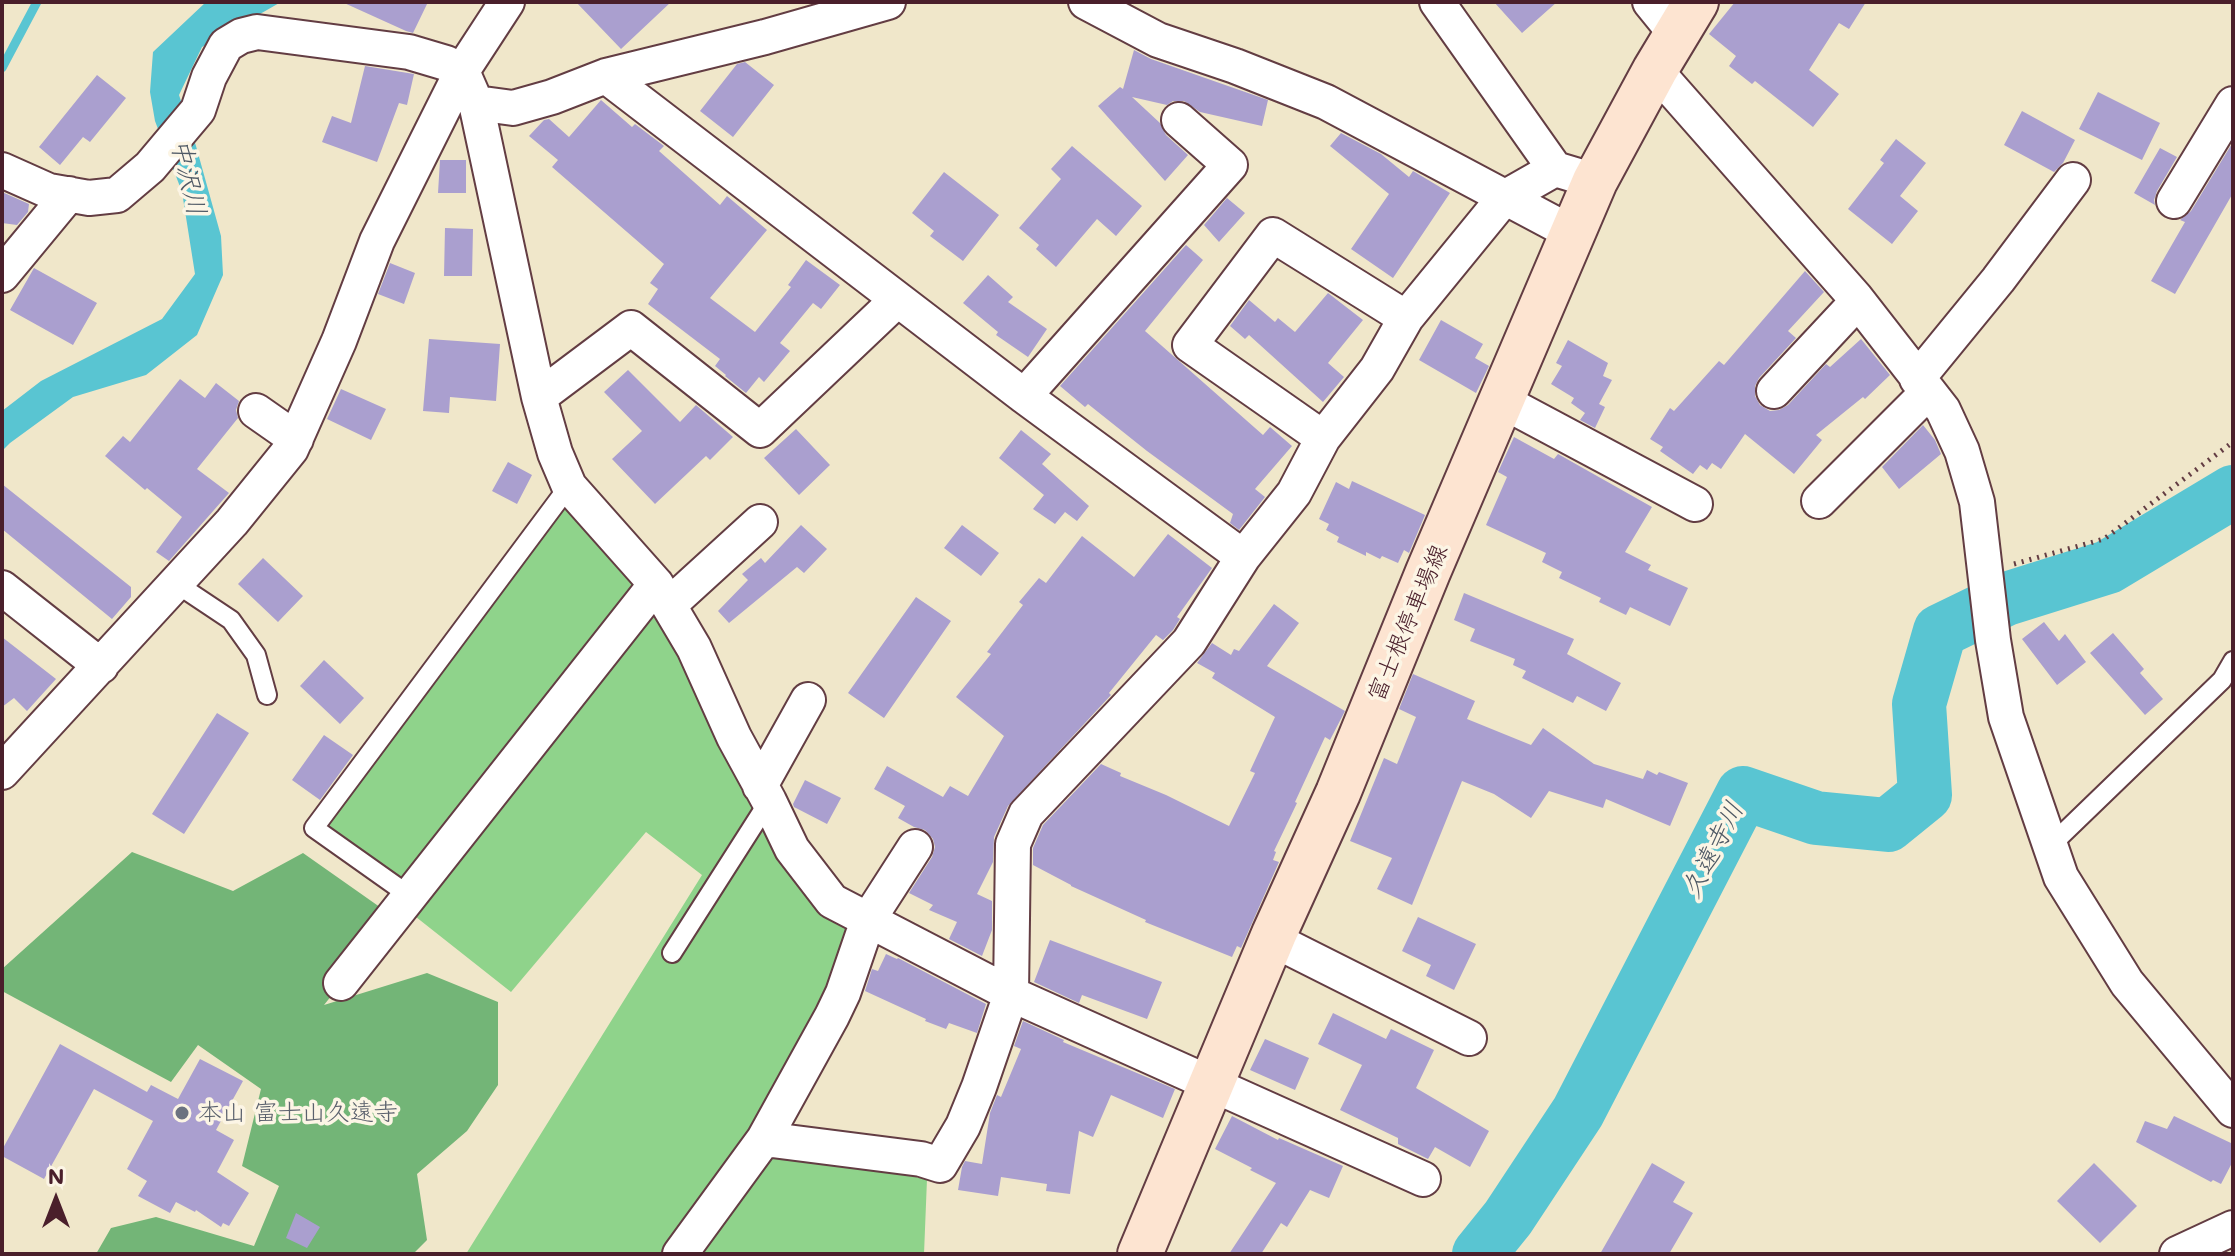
<!DOCTYPE html>
<meta charset="utf-8">
<style>
body{margin:0}
#map{position:relative;width:2235px;height:1256px;overflow:hidden;background:#f0e7ca;font-family:Mali,sans-serif}
canvas{display:block}
.frame{position:absolute;inset:0;border:4px solid #4a1f2b;pointer-events:none}
.north{position:absolute;left:16px;top:1160px;width:80px;height:80px;-webkit-text-stroke:6px #fcf5e5;paint-order:stroke;rotate:0deg;font-size:22px;font-weight:700;line-height:32px;text-align:center;color:#4a1f2b}
.north::after{content:'';display:block;margin:auto;width:28px;height:36px;background:#4a1f2b;clip-path:polygon(50% 0,100% 100%,50% 72%,0 100%)}
</style>
<div id="map">
<canvas width="2235" height="1256"></canvas>
<div class="frame"></div>
<div class="north">N</div>
</div>
<script>
const ctx = document.querySelector('canvas').getContext('2d');
ctx.lineJoin = 'round';
function fillPath(path, color) {
  ctx.fillStyle = color;
  ctx.fill(path, 'evenodd');
}
function poly(rows) {
  const path = new Path2D();
  for (const r of rows) {
    path.moveTo(r[0], r[1]);
    for (let i = 2; i < r.length; i += 2) path.lineTo(r[i], r[i + 1]);
  }
  return path;
}
function stroke(path, color, width, dash) {
  ctx.strokeStyle = color;
  ctx.lineWidth = width;
  ctx.lineCap = dash ? 'butt' : 'round';
  ctx.setLineDash(dash || []);
  ctx.stroke(path);
}
function label(font, color, halo, rows, align = 'center') {
  ctx.font = font + ' Mali,"Klee One",sans-serif';
  ctx.lineWidth = 7;
  ctx.setLineDash([]);
  ctx.textBaseline = 'middle';
  ctx.strokeStyle = halo;
  ctx.fillStyle = color;
  for (const [text, x, y, turn = 0] of rows) {
    ctx.save();
    ctx.translate(x, y);
    ctx.rotate((+turn || 0) * Math.PI / 180);
    ctx.textAlign = isNaN(turn) ? turn : align;
    if (halo) ctx.strokeText(text, 0, 0);
    ctx.fillText(text, 0, 0);
    ctx.restore();
  }
}
fillPath(poly([
 [560,500,637,583,703,689,868,933,832,1016,668,1254,466,1254,702,875,646,832,511,992,397,902,325,829],
 [755,1149,927,1179,924,1254,685,1254]
]), '#8fd38b');
fillPath(poly([
 [132,852,233,891,303,853,394,917,324,1005,427,973,498,1002,498,1085,467,1131,417,1174,427,1240,413,1254,96,1254,111,1228,156,1217,254,1246,279,1186,242,1166,261,1089,198,1045,171,1082,2,991,2,969]
]), '#73b577');
fillPath(poly([
 [206,2,281,2,202,47,179,95,196,146,221,236,223,275,197,335,146,375,73,397,10,443,2,451,2,411,41,381,162,319,195,274,182,192,155,121,150,92,153,52]
]), '#59c5d2');
stroke(poly([
 [2,68,37,2]
]), '#59c5d2', 9);
stroke(poly([
 [1479,1254,1508,1218,1578,1112,1743,793,1816,818,1888,825,1925,795,1919,704,1940,631,2006,599,2108,567,2233,492]
]), '#59c5d2', 54);
fillPath(poly([
 [342,2,428,2,413,33,406,31],
 [576,2,671,2,621,49],
 [1494,2,1557,2,1522,33],
 [1735,2,1866,2,1849,29,1839,23,1809,70,1839,94,1813,127,1755,81,1752,84,1729,66,1736,56,1709,34],
 [1134,50,1151,59,1268,100,1262,126,1200,112,1184,101,1173,101,1167,105,1132,97,1160,123,1166,135,1188,155,1165,181,1098,106,1120,87,1123,89],
 [745,62,774,85,733,137,700,111,737,64],
 [365,66,414,74,407,105,399,103,377,162,322,142,332,116,351,123],
 [97,75,126,98,90,142,83,137,60,165,39,147],
 [2098,92,2160,123,2142,160,2079,129],
 [601,100,632,127,635,124,664,146,659,151,720,205,727,196,767,230,710,298,755,332,791,287,788,285,806,260,840,285,821,309,813,303,780,343,790,351,764,382,759,377,746,393,725,376,726,375,715,366,720,359,648,304,658,289,650,283,664,264,552,167,558,160,529,136,544,120,549,119,569,137],
 [2022,111,2075,140,2063,163,2054,172,2004,145],
 [1341,133,1381,154,1409,177,1413,171,1450,193,1393,278,1351,249,1389,194,1330,146],
 [1896,139,1926,163,1900,196,1918,211,1892,244,1848,209,1884,163,1880,160],
 [2233,142,2233,193,2175,294,2151,281,2185,222,2180,220,2191,211],
 [1072,146,1142,206,1116,236,1097,219,1056,267,1036,249,1039,245,1019,228,1061,179,1051,169],
 [2160,148,2177,157,2157,191,2154,200,2155,205,2134,193],
 [440,160,466,160,466,193,438,193],
 [944,172,999,215,963,261,930,236,934,231,912,213],
 [2,192,29,204,28,212,17,225,2,223],
 [1227,198,1245,213,1219,242,1204,225],
 [445,228,473,229,472,276,444,276],
 [1186,245,1203,260,1145,331,1263,435,1270,427,1292,446,1255,489,1265,497,1239,530,1230,523,1233,514,1147,451,1088,404,1085,407,1060,386],
 [390,263,415,273,404,304,378,294],
 [34,268,97,303,73,345,10,310],
 [1805,271,1824,292,1788,331,1796,338,1759,378,1755,386,1755,396,1760,405,1770,411,1779,410,1788,405,1826,364,1830,367,1861,339,1890,375,1865,399,1863,397,1816,435,1822,440,1794,474,1745,434,1721,469,1712,463,1707,470,1700,465,1693,474,1660,451,1663,447,1650,439,1670,408,1674,411,1719,361,1724,365],
 [988,275,1013,297,1008,302,1047,329,1028,357,996,335,998,332,963,303],
 [1328,293,1363,320,1328,363,1344,377,1323,402,1249,335,1245,339,1230,326,1249,300,1275,322,1278,318,1295,332],
 [1441,320,1483,344,1475,358,1489,366,1476,393,1419,360],
 [429,339,500,344,496,401,450,397,449,413,423,411],
 [1568,340,1608,363,1603,376,1612,380,1599,404,1605,407,1595,428,1580,420,1585,413,1571,403,1574,398,1551,384,1562,366,1556,363],
 [628,370,680,422,696,405,733,437,710,460,706,456,655,504,612,459,642,431,604,392],
 [180,379,205,398,216,383,239,401,236,410,238,418,197,469,229,493,169,561,156,552,182,517,147,488,145,490,105,456,123,436,130,442],
 [341,389,386,409,371,440,327,419],
 [1923,425,1935,440,1941,454,1899,489,1882,467],
 [796,429,830,465,799,495,764,458],
 [1021,430,1051,454,1042,464,1089,506,1077,521,1065,512,1055,524,1033,509,1044,495,999,458],
 [1514,437,1554,459,1558,454,1652,507,1625,552,1651,565,1648,570,1688,588,1670,626,1630,607,1626,615,1599,602,1601,598,1559,578,1562,572,1542,562,1546,553,1486,525,1507,477,1498,472],
 [508,462,532,475,517,504,492,491],
 [1352,481,1425,515,1409,553,1404,550,1398,563,1382,556,1380,559,1366,552,1366,556,1337,542,1339,537,1326,530,1329,524,1319,519,1336,482,1349,489],
 [2,484,131,587,131,597,112,619,2,529],
 [801,525,827,549,804,573,797,567,729,623,718,611,748,580,742,574,761,558,765,563],
 [962,525,999,553,981,576,944,548],
 [1168,534,1212,568,1177,617,1180,619,1173,630,1163,640,1156,635,1109,693,1111,695,1008,806,994,837,993,862,977,894,992,901,992,930,982,956,949,939,957,922,929,910,933,905,909,893,932,857,935,847,933,839,925,830,914,827,898,818,905,806,874,789,887,766,943,797,950,786,968,796,1004,736,956,697,991,654,987,652,1023,605,1019,602,1039,578,1046,583,1082,536,1134,577],
 [263,558,303,596,278,622,238,584],
 [1464,593,1574,639,1567,654,1621,683,1606,711,1577,696,1573,703,1522,678,1526,671,1513,665,1515,659,1470,641,1475,629,1454,620],
 [916,597,951,621,884,718,848,693],
 [1274,604,1299,623,1267,666,1345,711,1330,740,1325,737,1295,802,1297,803,1274,851,1276,852,1273,860,1279,862,1241,948,1237,946,1232,957,1145,922,1146,920,1071,886,1071,885,1033,865,1033,848,1043,825,1101,764,1121,773,1120,776,1166,795,1229,826,1255,773,1250,771,1275,717,1212,678,1215,673,1197,663,1212,643,1231,655,1234,649,1239,651],
 [2044,622,2059,641,2065,634,2086,662,2057,685,2022,639],
 [2113,633,2144,669,2140,673,2163,699,2145,715,2090,653],
 [2,637,56,679,27,711,14,698,2,707],
 [324,660,364,698,340,724,300,686],
 [1413,674,1475,701,1467,719,1531,745,1543,728,1594,764,1643,779,1647,770,1657,775,1659,772,1688,783,1670,826,1606,799,1603,808,1549,791,1531,818,1494,794,1462,781,1412,905,1377,889,1392,858,1350,841,1384,758,1397,764,1416,717,1399,709],
 [217,713,249,733,184,834,152,814],
 [324,735,353,755,320,800,292,780],
 [805,780,841,798,827,824,794,807,793,804],
 [1418,917,1476,944,1454,990,1426,976,1431,965,1402,951],
 [1050,940,1162,982,1147,1019,1082,995,1079,1003,1034,982],
 [886,954,897,959,898,958,986,1004,977,1033,949,1023,946,1029,925,1021,926,1019,865,991,872,969,878,971],
 [1333,1013,1386,1039,1391,1029,1434,1050,1416,1088,1489,1131,1470,1167,1435,1147,1428,1159,1398,1144,1398,1138,1340,1110,1362,1065,1318,1044],
 [1023,1021,1064,1040,1063,1042,1175,1089,1163,1118,1111,1095,1093,1137,1079,1131,1070,1194,1046,1191,1047,1184,1001,1177,998,1196,958,1190,962,1167,965,1161,982,1164,990,1113,997,1095,1001,1097,1021,1049,1014,1046],
 [1265,1039,1309,1058,1295,1090,1250,1070],
 [60,1044,147,1092,151,1085,178,1099,200,1059,243,1081,216,1130,234,1140,217,1172,249,1193,229,1226,223,1223,221,1227,196,1210,195,1212,176,1202,170,1213,138,1196,147,1181,127,1169,153,1121,94,1089,44,1179,2,1156,2,1150],
 [1232,1116,1278,1140,1279,1138,1343,1166,1329,1198,1310,1190,1287,1227,1281,1223,1261,1254,1229,1254,1276,1183,1250,1170,1252,1168,1215,1149],
 [2174,1116,2233,1144,2233,1161,2221,1184,2213,1180,2211,1182,2136,1142,2145,1121,2167,1129],
 [1652,1163,1685,1182,1673,1202,1693,1213,1669,1254,1600,1254],
 [2094,1163,2137,1206,2100,1243,2057,1201],
 [296,1213,320,1227,307,1248,286,1238]
]), '#aa9fcf');
const lane = poly([
 [177,584,231,620,256,655,267,695],
 [2049,847,2222,680,2233,661],
 [410,896,314,828,569,486],
 [672,953,769,801]
]);
const street = poly([
 [1086,2,1158,40,1235,66,1326,102,1574,234],
 [1437,2,1555,169],
 [1650,2,1676,34],
 [1655,70,1855,297,1943,410,1962,451,1977,502,1993,640,2006,717,2061,877,2127,983,2233,1110],
 [606,76,1024,396,1243,557],
 [476,103,539,397,555,453,569,486,656,584,694,648,734,737,769,801,792,849,832,901,1011,994,1423,1179],
 [2,170,49,191,89,198,117,195,150,167,198,110,209,77,226,45,241,36,257,32,409,52,446,63,462,71,476,103,513,108,552,97,606,76,765,37,888,2],
 [2174,201,2233,104],
 [2,275,69,194],
 [1917,379,1998,280,2073,180],
 [1774,391,1858,301],
 [1024,396,1230,165,1179,120],
 [539,397,631,328,760,430,897,300],
 [1502,401,1695,504],
 [256,411,296,439],
 [1323,438,1190,345,1273,235,1406,318],
 [1819,501,1928,392],
 [2,588,101,666],
 [669,605,760,522],
 [2,772,232,522,291,449,339,341,377,241,462,71,507,2],
 [760,786,808,700],
 [1272,939,1469,1038],
 [341,983,656,584],
 [764,1139,921,1159,940,1165,963,1126,979,1087,1011,994,1013,844,1026,814,1189,642,1243,557,1294,493,1323,438,1377,369,1406,318,1504,198,1555,169,1595,181],
 [680,1254,764,1139,832,1016,843,993,868,920,915,847],
 [2177,1254,2233,1228]
]);
const secondary = poly([
 [1140,1254,1274,934,1338,793,1428,572,1595,181,1655,70,1696,2]
]);
stroke(lane, '#633d43', 22);
stroke(street, '#633d43', 38);
stroke(secondary, '#633d43', 48);
stroke(poly([
 [2014,564,2104,539,2233,442]
]), '#633d43', 5, [2, 6]);
stroke(lane, '#fff', 18);
stroke(street, '#fff', 34);
stroke(secondary, '#fde4d1', 44);
for (const [x, y, r, color] of [
 [182,1113,8,"#6b7280"]
]) {
  const dot = new Path2D();
  dot.arc(x, y, r, 0, 2 * Math.PI);
  ctx.fillStyle = color;
  ctx.fill(dot);
  stroke(dot, '#fcf5e5', 3);
}
label('24px', '#4a1f2b', '#fcf5e5', [
 ["富士根停車場線",1408,623,-67]
]);
label('24px', '#5b616d', '#fcf5e5', [
 ["本山 富士山久遠寺",198,1113]
], 'left');
label('italic 26px', '#4f5965', '#fcf5e5', [
 ["中沢川",188,177,77],
 ["久遠寺川",1713,850,-63]
]);
</script>
